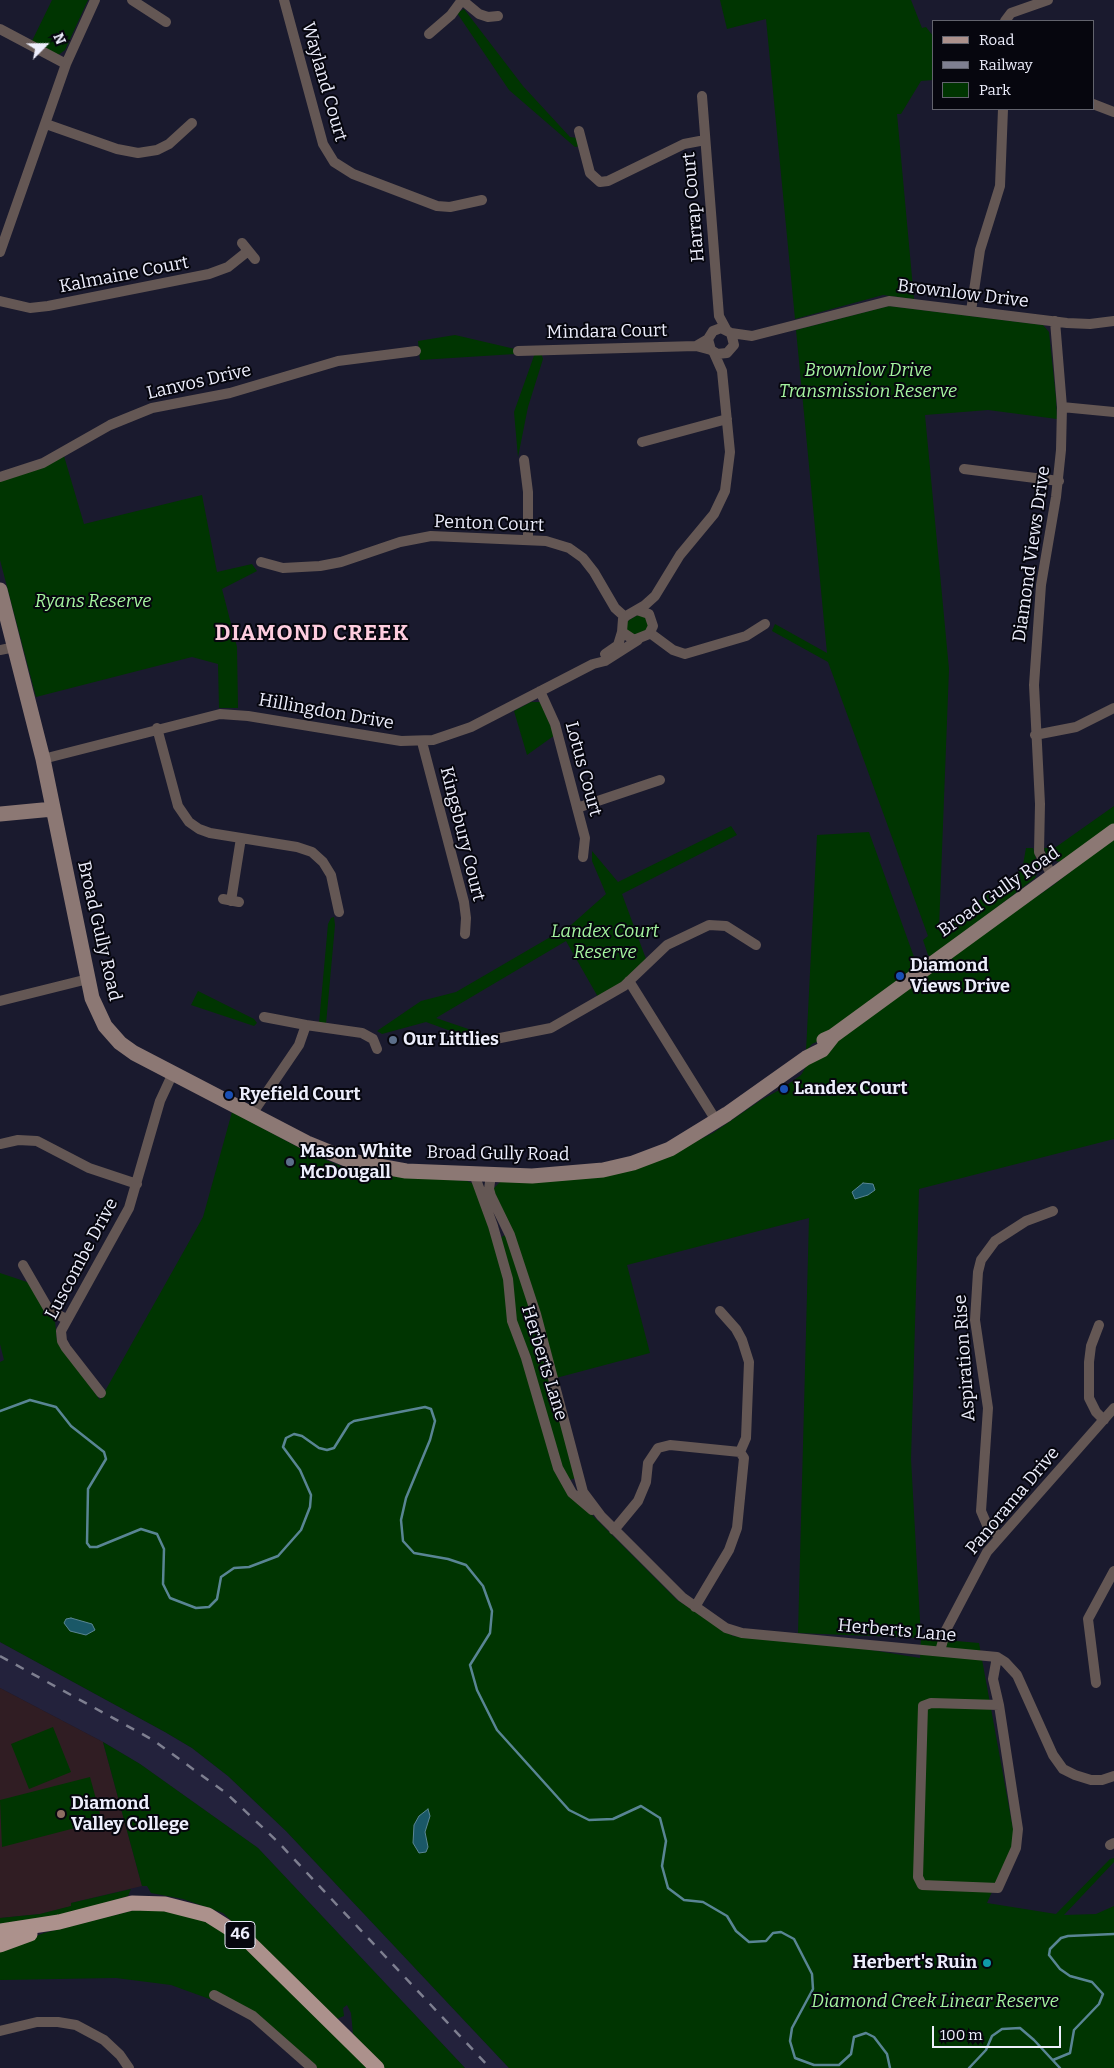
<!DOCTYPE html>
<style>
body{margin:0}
#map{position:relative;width:1114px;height:2068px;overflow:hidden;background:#1a1a2e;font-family:Bitter,serif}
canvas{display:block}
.legend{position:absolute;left:932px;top:20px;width:162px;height:90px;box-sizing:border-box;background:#06060e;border:1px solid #62636d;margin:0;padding:6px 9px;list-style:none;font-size:15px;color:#edeefc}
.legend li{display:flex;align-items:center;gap:10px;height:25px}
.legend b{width:25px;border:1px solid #62636d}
.north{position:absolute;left:20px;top:20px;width:50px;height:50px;-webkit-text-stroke:4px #06060e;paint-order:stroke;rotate:67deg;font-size:14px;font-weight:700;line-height:20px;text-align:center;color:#edeefc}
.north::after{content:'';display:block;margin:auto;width:18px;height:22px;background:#edeefc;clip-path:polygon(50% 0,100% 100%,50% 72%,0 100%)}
.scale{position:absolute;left:932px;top:2026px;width:129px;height:22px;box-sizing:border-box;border:2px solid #edeefc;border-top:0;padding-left:6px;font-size:15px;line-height:18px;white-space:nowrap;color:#edeefc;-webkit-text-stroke:4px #06060e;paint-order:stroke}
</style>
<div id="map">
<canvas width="1114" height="2068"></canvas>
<ul class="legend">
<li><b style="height:6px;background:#ac918c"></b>Road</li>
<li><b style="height:6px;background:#7e7f90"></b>Railway</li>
<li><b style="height:14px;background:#003501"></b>Park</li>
</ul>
<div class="north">N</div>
<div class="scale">100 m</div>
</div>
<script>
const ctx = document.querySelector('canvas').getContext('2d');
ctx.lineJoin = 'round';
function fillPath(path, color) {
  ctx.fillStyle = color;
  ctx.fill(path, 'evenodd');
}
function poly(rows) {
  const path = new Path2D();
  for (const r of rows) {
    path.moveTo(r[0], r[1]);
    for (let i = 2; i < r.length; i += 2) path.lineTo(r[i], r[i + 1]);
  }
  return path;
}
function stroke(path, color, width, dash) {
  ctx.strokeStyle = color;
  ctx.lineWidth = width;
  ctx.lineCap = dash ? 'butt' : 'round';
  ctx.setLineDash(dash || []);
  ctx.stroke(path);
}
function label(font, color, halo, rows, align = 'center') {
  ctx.font = font + ' Bitter,serif';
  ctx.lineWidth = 4;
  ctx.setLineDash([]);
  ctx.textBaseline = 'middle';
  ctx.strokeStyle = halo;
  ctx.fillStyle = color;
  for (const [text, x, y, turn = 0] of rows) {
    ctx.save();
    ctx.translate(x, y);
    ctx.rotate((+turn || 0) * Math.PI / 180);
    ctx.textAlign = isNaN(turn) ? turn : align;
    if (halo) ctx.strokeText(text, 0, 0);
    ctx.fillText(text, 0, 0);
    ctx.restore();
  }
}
fillPath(poly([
 [0,1642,165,1732,192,1748,228,1776,286,1831,509,2068,465,2068,258,1848,140,1764,103,1742,0,1688]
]), '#23223c');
fillPath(poly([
 [0,1688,103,1742,142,1886,71,1903,72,1906,40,1914,0,1918]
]), '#301d23');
fillPath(poly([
 [52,0,88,0,65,50,57,56,31,43],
 [720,0,911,0,922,28,926,27,933,36,933,80,921,81,901,114,897,114,914,299,883,295,795,319,766,19,727,29],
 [464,9,523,86,570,137,577,138,580,146,575,147,509,90,457,13],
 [889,306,1043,325,1049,332,1056,398,1057,419,988,410,925,415,949,669,939,928,1016,875,1023,865,1026,848,1033,848,1039,869,1035,878,932,958,928,955,923,940,928,936,828,662,772,631,775,624,827,653,796,330],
 [455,335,515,349,515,354,420,360,418,341],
 [535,353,541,353,543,359,528,407,518,457,514,412],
 [64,456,84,524,202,495,217,572,252,564,257,571,222,589,237,647,238,708,219,708,218,664,192,657,36,697,0,560,0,480],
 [638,615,645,616,649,621,648,629,636,636,627,631,626,624,629,620],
 [531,702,540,702,555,735,527,755,514,711],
 [1114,806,1114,825,1062,862,1048,860,1044,848,1056,847],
 [731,826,737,835,622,894,646,959,620,984,598,997,566,941,436,1018,480,1033,481,1042,426,1022,382,1034,377,1031,421,1001,456,992,571,925,606,894,592,861,592,851,618,882],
 [869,832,918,968,821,1040,812,1044,806,1051,817,835],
 [1114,838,1114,1139,919,1189,911,1459,921,1638,979,1643,1015,1840,987,1903,1056,1914,1110,1859,1114,1858,1114,1862,1064,1915,1096,1914,1114,1906,1114,2068,509,2068,286,1831,228,1776,192,1748,165,1732,0,1642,0,1362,4,1360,0,1344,0,1273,30,1283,47,1314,55,1321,57,1341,100,1400,203,1217,232,1112,311,1154,346,1168,371,1174,467,1181,474,1184,500,1238,505,1235,527,1294,575,1478,570,1480,554,1465,592,1515,677,1600,733,1636,865,1649,920,1658,921,1638,798,1633,809,1218,627,1265,650,1353,556,1378,493,1194,494,1188,501,1181,656,1160,713,1133,761,1100,783,1088,801,1075,810,1060,829,1046,965,946,1052,886],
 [334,917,335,925,326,1024,319,1023,328,924,331,918],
 [198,991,254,1019,257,1023,254,1026,191,1005],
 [53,1727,71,1772,29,1789,11,1744],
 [103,1742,140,1764,258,1848,465,2068,383,2068,353,2034,351,2013,347,2005,343,2008,344,2016,337,2019,223,1913,183,1899,151,1893,147,1886,142,1886],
 [90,1777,102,1821,2,1847,0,1800],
 [131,1889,128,1896,76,1912,0,1924,0,1918,40,1914,71,1906,71,1903],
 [150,1909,190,1915,230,1933,371,2068,317,2068,259,2017,171,1985,116,1978,0,1980,0,1950,44,1933,135,1910]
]), '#003501');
const water = poly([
 [863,1183,873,1184,875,1190,868,1195,855,1199,852,1192,863,1183],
 [71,1618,92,1624,95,1630,86,1635,70,1631,64,1623,66,1619,71,1618],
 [428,1809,430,1816,425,1832,428,1847,426,1852,419,1853,413,1843,414,1825,419,1816,428,1809]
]);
fillPath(water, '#1a5867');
stroke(water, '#598594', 1);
stroke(poly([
 [0,1411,30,1400,56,1407,71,1426,104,1452,106,1459,88,1489,87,1543,90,1547,97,1547,141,1529,157,1534,164,1549,163,1584,170,1598,196,1608,209,1607,217,1599,221,1577,234,1568,249,1567,278,1556,301,1530,310,1507,311,1495,300,1470,283,1447,286,1438,294,1434,302,1436,319,1448,327,1450,334,1448,349,1424,354,1421,425,1407,431,1409,435,1421,430,1440,406,1498,401,1520,403,1541,414,1553,448,1559,466,1565,483,1586,492,1611,490,1633,470,1665,477,1690,497,1730,569,1810,589,1820,613,1819,641,1806,660,1818,666,1841,662,1866,668,1888,684,1900,703,1902,727,1916,736,1931,749,1942,766,1941,773,1933,781,1932,794,1939,812,1974,813,1989,792,2028,790,2041,795,2058,814,2065,839,2065,851,2054,854,2037,866,2033,874,2037,887,2054,890,2068],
 [1053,2060,1070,2053,1074,2030,1099,2004,1103,1994,1092,1982,1070,1976,1060,1969,1049,1955,1050,1949,1061,1938,1068,1936,1114,1934],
 [969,2068,986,2050,992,2036,1002,2029,1020,2028,1034,2040,1060,2068]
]), '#598594', 2.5);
stroke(poly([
 [132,0,166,22],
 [284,0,323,144,334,162,353,174,437,206,450,207,482,200],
 [462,0,479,14,488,17,498,16],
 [1005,21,1011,13,1048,0],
 [0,29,66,64],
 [429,34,451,15,462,0],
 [702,96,719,316,726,329],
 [1093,104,1114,112],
 [46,124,117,149,138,153,157,150,169,144,192,123],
 [579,131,590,173,600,182,608,181,684,144,705,140],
 [242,243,255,259],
 [0,252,66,64,95,0],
 [0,301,30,308,48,306,209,274,228,267,248,251],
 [971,311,980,250,1000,186,1003,109],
 [731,333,752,336,889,301,1067,323,1090,324,1114,321],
 [696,346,708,339,713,331,721,328,731,333,734,345,727,353,717,354,711,350,708,339],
 [518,351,696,346,711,350],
 [1062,407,1114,412],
 [642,442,727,419],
 [524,460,528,492,528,540],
 [964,469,1059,481],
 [0,477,43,463,110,425,152,408,230,393,338,361,416,351],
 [261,562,283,568,320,566,341,562,400,542,431,536,546,541,569,548,583,558,594,572,615,608,625,617],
 [637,610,649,614,653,626,649,634,634,640,622,632,623,619,626,616,645,605,655,596,680,555,714,514,725,491,730,452,722,371,714,353],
 [650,633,673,650,685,654,746,636,765,624],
 [0,650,15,647],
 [605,654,618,645,622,632],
 [540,691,555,724,585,838,583,857],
 [157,728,178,806,189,822,199,829,210,833,297,847,312,852,323,862,331,875,339,912],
 [1035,735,1076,727,1114,708],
 [422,742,464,902,466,918,465,934],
 [43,759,220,714,248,716,401,741,433,740,471,727,593,664,605,661,638,640],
 [577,808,660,780],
 [1053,877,1039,852,1040,804,1034,685,1041,585,1056,497,1061,450,1062,407,1055,321],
 [223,899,239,902],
 [231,901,241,838],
 [629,981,717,1122],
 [0,1001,88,979],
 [264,1017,306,1025],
 [485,1041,551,1028,624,986,667,945,709,925,726,926,756,945],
 [252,1114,299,1045,306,1025,362,1033,373,1039,377,1049],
 [0,1144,18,1140,37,1141,89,1168,137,1184],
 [474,1174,493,1226,508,1279,512,1321,526,1358,558,1468,572,1493,592,1510],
 [491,1175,489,1189,491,1196,510,1235,536,1314,583,1492,601,1516,682,1597,726,1628,742,1633,997,1657,993,1679,999,1705,1018,1829,1016,1848,998,1888,922,1885,918,1877,923,1706,931,1703,999,1705],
 [23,1265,49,1310,66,1319],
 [720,1311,736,1329,742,1340,749,1362,746,1438,740,1452],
 [1099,1325,1091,1346,1089,1362,1089,1398,1096,1412,1104,1420],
 [101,1393,66,1348,62,1341,61,1331,129,1208,160,1101,173,1073],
 [614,1530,638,1501,646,1482,648,1463,658,1448,670,1445,740,1452,744,1458,737,1528,729,1550,695,1607],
 [1000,1537,987,1525,981,1511,988,1408,975,1320,978,1272,981,1260,995,1241,1026,1221,1053,1211],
 [940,1651,946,1630,987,1552,1114,1408],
 [997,1657,1005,1662,1017,1675,1053,1755,1063,1769,1075,1775,1091,1780,1102,1780,1114,1776],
 [1096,1683,1088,1619,1114,1571],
 [1110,1845,1114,1843],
 [214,1995,253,2016,312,2068],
 [0,2031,37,2022,58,2022,76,2025,104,2040,120,2055,129,2068]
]), '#645754', 10);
stroke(poly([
 [0,590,43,759,92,998,105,1026,120,1043,134,1053,307,1143,351,1161,406,1171,532,1176,603,1170,633,1163,670,1149,727,1114,806,1058,822,1050,833,1036],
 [0,814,53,809],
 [824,1040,833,1036,1114,831]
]), '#8c7874', 15);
stroke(poly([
 [0,1931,59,1922,132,1903,165,1904,208,1915,246,1939,377,2068],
 [0,1945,30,1934]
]), '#ac918c', 15);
stroke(poly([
 [0,1656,153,1740,226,1793,278,1842,490,2068]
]), '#7e7f90', 2.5, [9, 9]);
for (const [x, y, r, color] of [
 [900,976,5,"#1a4fb4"],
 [393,1040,5,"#5c6f8a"],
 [784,1089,5,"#1a4fb4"],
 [229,1095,5,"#1a4fb4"],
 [290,1162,5,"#5c6f8a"],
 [61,1814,5,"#8d6e63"],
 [987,1963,5,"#0f9aa8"]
]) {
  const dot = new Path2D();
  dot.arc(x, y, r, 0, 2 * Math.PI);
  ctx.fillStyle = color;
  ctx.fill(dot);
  stroke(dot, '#06060e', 2);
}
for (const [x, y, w] of [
 [240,1935,30]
]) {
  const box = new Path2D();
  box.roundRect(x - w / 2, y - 13.5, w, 27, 4);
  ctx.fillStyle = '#06060e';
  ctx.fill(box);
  stroke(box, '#edeefc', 1);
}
label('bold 16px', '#edeefc', null, [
 ["46",240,1935]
]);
label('18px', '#edeefc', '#06060e', [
 ["Wayland Court",324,82,74],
 ["Harrap Court",694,207,-95],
 ["Kalmaine Court",124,275,-11],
 ["Brownlow Drive",963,294,7],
 ["Mindara Court",607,332,-1],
 ["Lanvos Drive",199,382,-13],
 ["Penton Court",489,524,2],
 ["Diamond Views Drive",1032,554,-82],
 ["Hillingdon Drive",326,712,10],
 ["Lotus Court",583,769,75],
 ["Kingsbury Court",462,834,76],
 ["Broad Gully Road",999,892,-35],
 ["Broad Gully Road",99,931,77],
 ["Broad Gully Road",498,1154,1],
 ["Luscombe Drive",82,1259,-62],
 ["Aspiration Rise",965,1358,-94],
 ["Herberts Lane",544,1363,73],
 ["Panorama Drive",1013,1501,-50],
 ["Herberts Lane",897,1631,5]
]);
label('italic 18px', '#a5f5a0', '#06060e', [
 ["Brownlow Drive",868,371],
 ["Transmission Reserve",868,392],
 ["Ryans Reserve",93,602],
 ["Landex Court",605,932],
 ["Reserve",605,953],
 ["Diamond Creek Linear Reserve",935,2002]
]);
label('bold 18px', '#edeefc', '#06060e', [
 ["Diamond",910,966],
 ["Views Drive",910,987],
 ["Our Littlies",403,1040],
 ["Landex Court",794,1089],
 ["Ryefield Court",239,1095],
 ["Mason White",300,1152],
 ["McDougall",300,1173],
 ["Diamond",71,1804],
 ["Valley College",71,1825],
 ["Herbert's Ruin",977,1963,"right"]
], 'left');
ctx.letterSpacing = '1px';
label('bold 22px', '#fecddf', '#06060e', [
 ["DIAMOND CREEK",312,634]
]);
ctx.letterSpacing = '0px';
</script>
